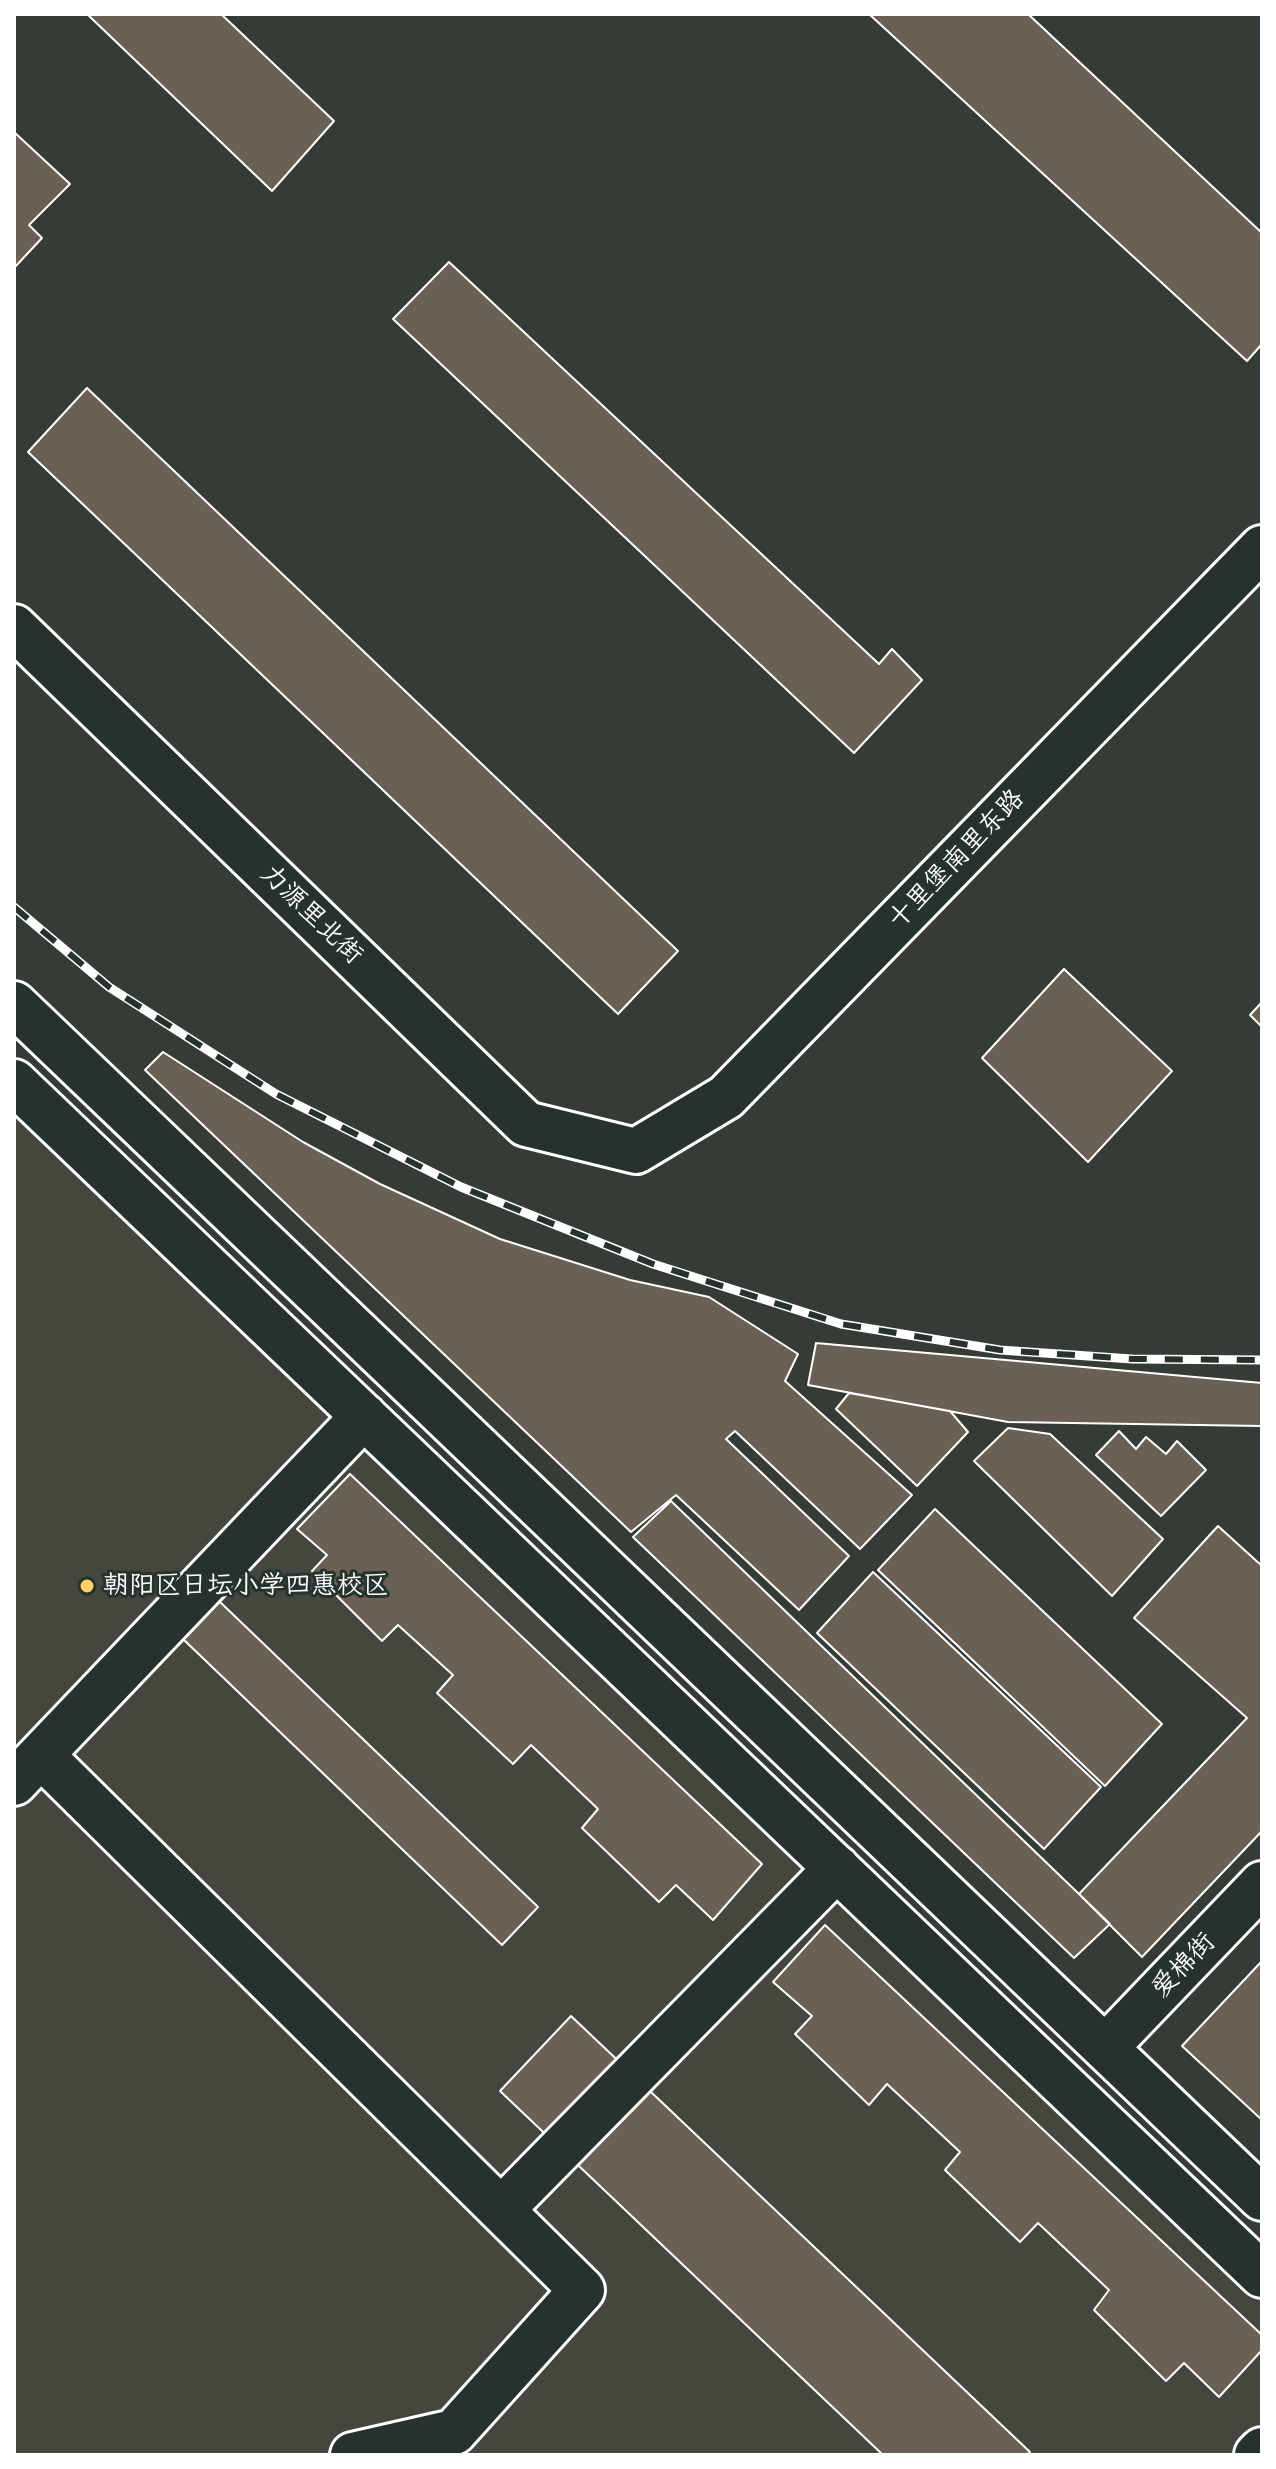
<!DOCTYPE html>
<meta charset="utf-8">
<style>
body{margin:0}
#map{position:relative;width:1276px;height:2469px;overflow:hidden;background:#343c35;font-family:Sriracha,sans-serif}
canvas{display:block}
.frame{position:absolute;inset:0;border:16px solid #fff;pointer-events:none}
</style>
<div id="map">
<canvas width="1276" height="2469"></canvas>
<div class="frame"></div>
</div>
<script>
const ctx = document.querySelector('canvas').getContext('2d');
ctx.lineJoin = 'round';
function fillPath(path, color) {
  ctx.fillStyle = color;
  ctx.fill(path, 'evenodd');
}
function poly(rows) {
  const path = new Path2D();
  for (const r of rows) {
    path.moveTo(r[0], r[1]);
    for (let i = 2; i < r.length; i += 2) path.lineTo(r[i], r[i + 1]);
  }
  return path;
}
function stroke(path, color, width, dash) {
  ctx.strokeStyle = color;
  ctx.lineWidth = width;
  ctx.lineCap = dash ? 'butt' : 'round';
  ctx.setLineDash(dash || []);
  ctx.stroke(path);
}
function label(font, color, halo, rows, align = 'center') {
  ctx.font = font + ' Sriracha,"LXGW WenKai TC",sans-serif';
  ctx.lineWidth = 6;
  ctx.setLineDash([]);
  ctx.textBaseline = 'middle';
  ctx.strokeStyle = halo;
  ctx.fillStyle = color;
  for (const [text, x, y, turn = 0] of rows) {
    ctx.save();
    ctx.translate(x, y);
    ctx.rotate((+turn || 0) * Math.PI / 180);
    ctx.textAlign = isNaN(turn) ? turn : align;
    if (halo) ctx.strokeText(text, 0, 0);
    ctx.fillText(text, 0, 0);
    ctx.restore();
  }
}
fillPath(poly([
 [14,1095,1262,2288,1262,2455,14,2455]
]), '#44473e');
const building = poly([
 [87,14,221,14,334,121,272,191,87,14],
 [869,14,1028,14,1262,233,1262,344,1247,361,869,14],
 [14,132,70,184,29,225,42,238,14,268,14,132],
 [449,262,879,664,892,649,922,680,854,753,393,319,449,262],
 [87,388,678,951,618,1014,28,452,87,388],
 [1064,969,1172,1071,1088,1162,982,1058,1064,969],
 [1262,1002,1262,1027,1250,1015,1262,1002],
 [163,1052,303,1142,380,1184,500,1239,630,1280,709,1297,798,1354,785,1381,912,1495,860,1549,735,1431,726,1439,849,1556,799,1610,676,1495,631,1532,145,1070,163,1052],
 [816,1343,1262,1383,1262,1426,1008,1422,808,1385,816,1343],
 [849,1393,950,1411,968,1432,917,1486,836,1409,849,1393],
 [1008,1428,1050,1434,1163,1539,1112,1596,974,1461,1008,1428],
 [1119,1431,1136,1449,1146,1437,1166,1454,1177,1441,1206,1470,1161,1516,1096,1455,1119,1431],
 [350,1474,762,1864,713,1920,676,1885,659,1902,582,1828,598,1809,531,1745,513,1764,437,1693,453,1675,398,1625,382,1641,312,1571,327,1555,297,1529,350,1474],
 [671,1501,1079,1894,1110,1924,1074,1958,633,1537,671,1501],
 [935,1509,1162,1724,1105,1786,878,1570,935,1509],
 [1218,1526,1262,1566,1262,1831,1142,1957,1079,1894,1247,1718,1134,1618,1218,1526],
 [873,1572,1101,1787,1044,1849,817,1633,873,1572],
 [195,1578,538,1907,502,1945,159,1616,195,1578],
 [825,1925,1262,2335,1262,2350,1219,2397,1184,2363,1166,2381,1094,2310,1109,2290,1038,2223,1020,2242,945,2170,960,2152,887,2084,869,2105,795,2034,812,2016,773,1982,825,1925],
 [1262,1961,1262,2120,1182,2046,1262,1961],
 [571,2016,1030,2452,1027,2455,883,2455,500,2091,571,2016]
]);
fillPath(building, '#6a6053');
stroke(building, '#fff', 2);
const street = poly([
 [14,627,526,1124,636,1151,726,1097,1262,548],
 [14,1004,1262,2198],
 [14,1082,1262,2275],
 [41,1755,582,2290,454,2432,353,2455],
 [14,1783,364,1416],
 [1105,2048,1262,1884],
 [501,2210,837,1868],
 [1257,2455,1262,2450]
]);
stroke(street, '#fff', 50);
stroke(street, '#26332d', 44);
const rail = poly([
 [14,907,109,987,276,1094,461,1187,653,1264,841,1324,1000,1350,1132,1359,1262,1360]
]);
stroke(rail, '#fff', 9);
stroke(rail, '#26332d', 6, [18]);
for (const [x, y, r, color] of [
 [87,1586,8,"#ffd166"]
]) {
  const dot = new Path2D();
  dot.arc(x, y, r, 0, 2 * Math.PI);
  ctx.fillStyle = color;
  ctx.fill(dot);
  stroke(dot, '#26332d', 3);
}
label('26px', '#fff', '#26332d', [
 ["十里堡南里东路",957,860,-46],
 ["力源里北街",311,915,44],
 ["爱棉街",1184,1966,-46]
]);
label('26px', '#fff', '#26332d', [
 ["朝阳区日坛小学四惠校区",103,1586]
], 'left');
</script>
